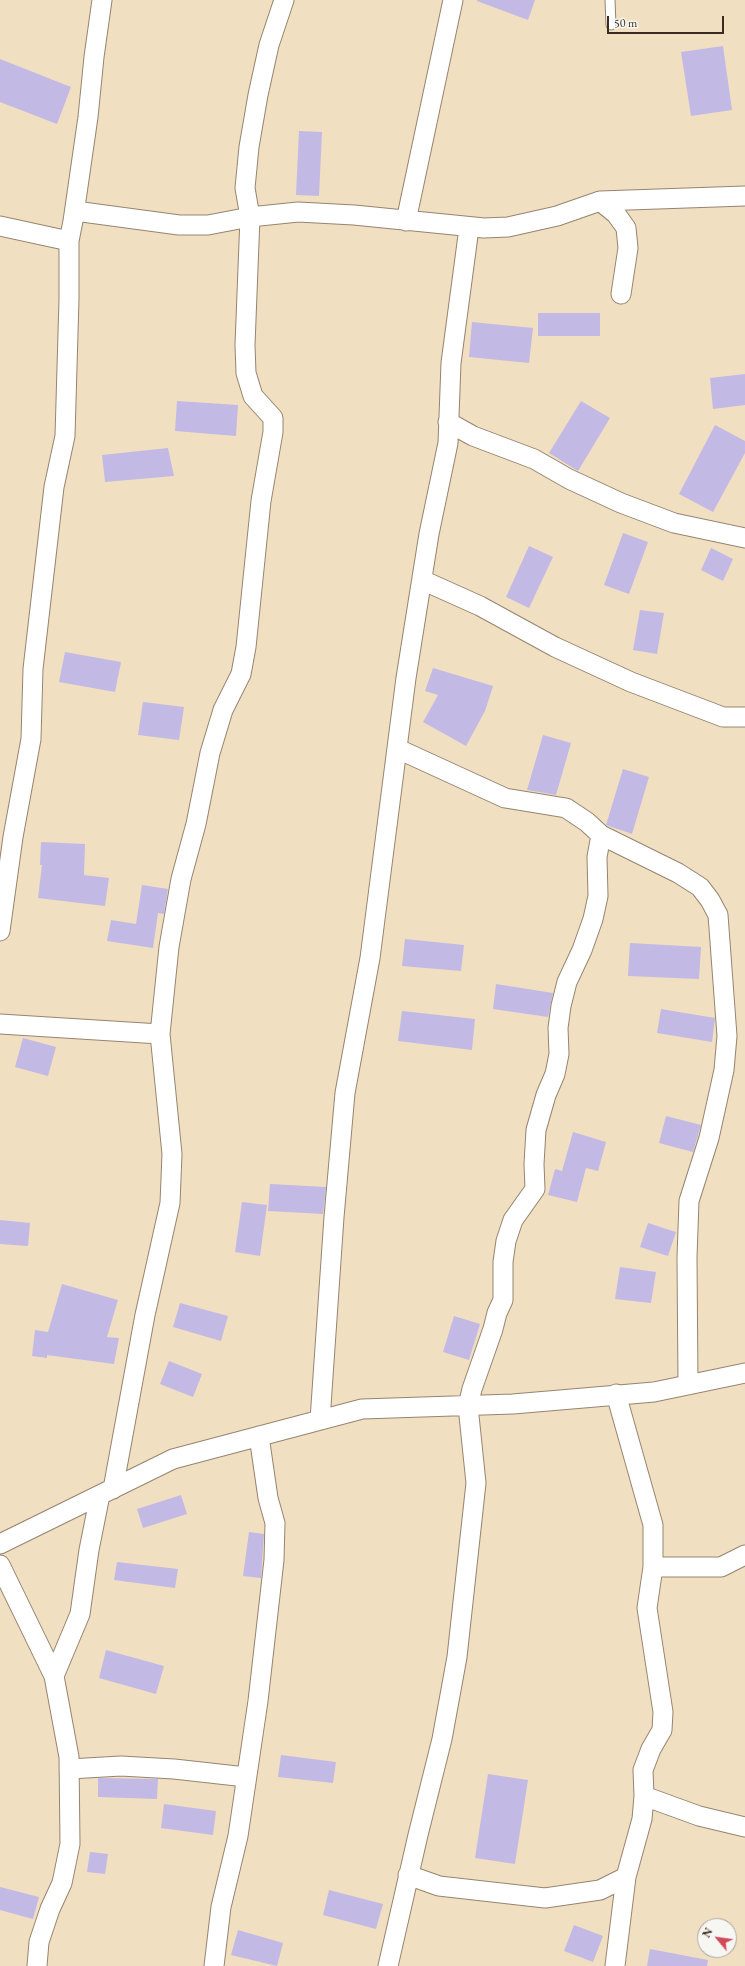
<!DOCTYPE html>
<style>
body{margin:0}
#map{position:relative;width:745px;height:1966px;overflow:hidden;background:#f1dfc2;font-family:"EB Garamond",serif}
canvas{display:block}
.north{position:absolute;left:697px;top:1918px;width:40px;height:40px;box-sizing:border-box;background:#f6f6f2;border:1px solid #aba49d;border-radius:50%;rotate:299deg;font-size:11px;font-weight:700;line-height:16px;text-align:center;color:#3b2a1e}
.north::after{content:'';display:block;margin:auto;width:14px;height:18px;background:#d1495b;clip-path:polygon(50% 0,100% 100%,50% 72%,0 100%)}
.scale{position:absolute;left:607px;top:16px;width:117px;height:18px;box-sizing:border-box;border:2px solid #3b2a1e;border-top:0;padding-left:5px;font-size:12px;line-height:14px;white-space:nowrap;color:#3b2a1e;-webkit-text-stroke:3px #f6f6f2;paint-order:stroke}
</style>
<div id="map">
<canvas width="745" height="1966"></canvas>
<div class="north">N</div>
<div class="scale">50 m</div>
</div>
<script>
const ctx = document.querySelector('canvas').getContext('2d');
ctx.lineJoin = 'round';
function fillPath(path, color) {
  ctx.fillStyle = color;
  ctx.fill(path, 'evenodd');
}
function poly(rows) {
  const path = new Path2D();
  for (const r of rows) {
    path.moveTo(r[0], r[1]);
    for (let i = 2; i < r.length; i += 2) path.lineTo(r[i], r[i + 1]);
  }
  return path;
}
function stroke(path, color, width, dash) {
  ctx.strokeStyle = color;
  ctx.lineWidth = width;
  ctx.lineCap = dash ? 'butt' : 'round';
  ctx.setLineDash(dash || []);
  ctx.stroke(path);
}
fillPath(poly([
 [477,0,535,0,528,20,477,1],
 [723,46,732,110,691,116,681,52],
 [0,59,71,87,57,124,0,102],
 [299,131,322,132,319,196,296,195],
 [538,313,600,313,600,336,538,336],
 [472,322,533,328,529,363,469,357],
 [745,374,745,405,713,409,710,378],
 [177,401,238,405,236,436,175,431],
 [581,401,610,418,578,471,549,453],
 [715,425,745,441,745,453,713,512,679,494],
 [168,448,174,476,105,482,102,455],
 [623,533,648,542,629,594,604,585],
 [529,546,553,557,529,608,506,597],
 [711,548,733,559,723,581,701,570],
 [640,610,664,613,657,654,633,650],
 [65,652,121,662,115,692,59,682],
 [433,668,493,686,485,711,466,746,423,722,438,695,425,691],
 [143,702,184,707,179,740,138,735],
 [543,735,571,743,556,795,527,790],
 [623,769,649,777,632,834,606,825],
 [41,842,85,844,84,875,109,878,105,906,38,898,42,865,40,865],
 [142,885,168,889,164,914,158,913,153,948,107,941,111,920,136,924],
 [405,939,464,945,461,971,402,966],
 [630,943,701,947,699,979,628,976],
 [496,984,553,993,548,1017,493,1009],
 [661,1009,715,1018,712,1042,657,1033],
 [402,1011,475,1019,472,1050,398,1041],
 [23,1038,56,1047,48,1076,15,1067],
 [666,1116,701,1125,693,1152,659,1143],
 [573,1132,606,1142,598,1171,586,1168,577,1202,548,1195,555,1169,562,1171],
 [270,1184,326,1187,323,1214,268,1211],
 [242,1202,267,1205,260,1256,235,1252],
 [0,1220,30,1223,28,1246,0,1244],
 [648,1223,676,1232,668,1256,640,1247],
 [620,1267,656,1272,651,1303,615,1299],
 [62,1284,118,1300,107,1337,119,1338,114,1364,47,1355,47,1358,32,1356,35,1330,48,1332],
 [180,1303,228,1316,221,1341,173,1327],
 [454,1316,480,1324,469,1360,443,1352],
 [169,1361,202,1374,193,1397,160,1384],
 [181,1495,187,1514,143,1528,137,1509],
 [249,1532,264,1534,261,1578,243,1576],
 [117,1562,178,1569,175,1588,114,1580],
 [106,1650,164,1666,156,1694,99,1678],
 [281,1755,336,1762,333,1783,278,1777],
 [488,1774,528,1780,515,1864,475,1858],
 [98,1778,158,1779,157,1799,98,1797],
 [164,1804,216,1811,213,1835,161,1828],
 [90,1852,108,1854,105,1874,87,1872],
 [0,1887,39,1897,33,1919,0,1910],
 [329,1890,383,1904,376,1929,323,1915],
 [574,1925,603,1936,593,1962,564,1951],
 [238,1930,283,1943,277,1966,231,1955],
 [650,1949,708,1960,707,1966,647,1966]
]), '#c3b9e5');
const lane = poly([
 [610,0,611,25]
]);
const street = poly([
 [600,201,616,214,626,228,628,248,621,294],
 [75,211,179,225,208,225,250,217,298,212,354,215,484,228,508,227,557,216,600,201,745,196],
 [406,221,453,0],
 [0,226,69,241],
 [448,422,473,436,534,459,569,479,621,503,674,523,745,538],
 [422,580,480,606,555,647,631,682,723,717,745,717],
 [398,749,505,798,566,808,587,822,601,835,678,873,700,887,710,900,718,915,727,1036,724,1070,709,1138,689,1201,687,1257,688,1385],
 [0,931,13,837,31,739,33,669,54,487,65,436,69,299,69,241,73,221,88,117,94,57,102,0],
 [0,1024,160,1034],
 [320,1420,334,1217,345,1093,370,958,406,678,429,534,448,443,451,363,469,228],
 [113,1489,145,1315,170,1203,172,1154,160,1034,169,947,181,879,196,824,210,753,223,710,241,674,246,647,261,501,273,432,273,418,253,396,246,373,245,345,250,217,245,188,249,147,258,95,269,45,284,0],
 [0,1544,173,1459,362,1409,513,1404,654,1392,745,1373],
 [0,1565,54,1676,69,1757,70,1844,62,1883,50,1909,39,1942,37,1966],
 [653,1567,721,1567,745,1555],
 [54,1676,80,1614,89,1550,100,1495],
 [69,1769,121,1766,174,1769,246,1777],
 [644,1796,699,1816,745,1827],
 [408,1875,439,1886,545,1898,600,1890,626,1877],
 [214,1966,221,1907,238,1836,258,1701,274,1560,275,1523,268,1498,259,1436],
 [388,1966,418,1835,442,1739,457,1657,476,1483,468,1406,472,1389,493,1329,497,1313,503,1300,503,1262,506,1241,513,1220,535,1189,534,1164,536,1130,546,1095,555,1074,559,1054,558,1028,561,1006,567,982,582,950,593,919,598,896,597,857,601,835],
 [615,1966,626,1877,642,1819,644,1796,643,1770,651,1749,662,1730,663,1712,647,1608,653,1567,653,1525,616,1394]
]);
stroke(lane, '#968470', 11);
stroke(street, '#968470', 21);
stroke(lane, '#fff', 9);
stroke(street, '#fff', 19);
</script>
